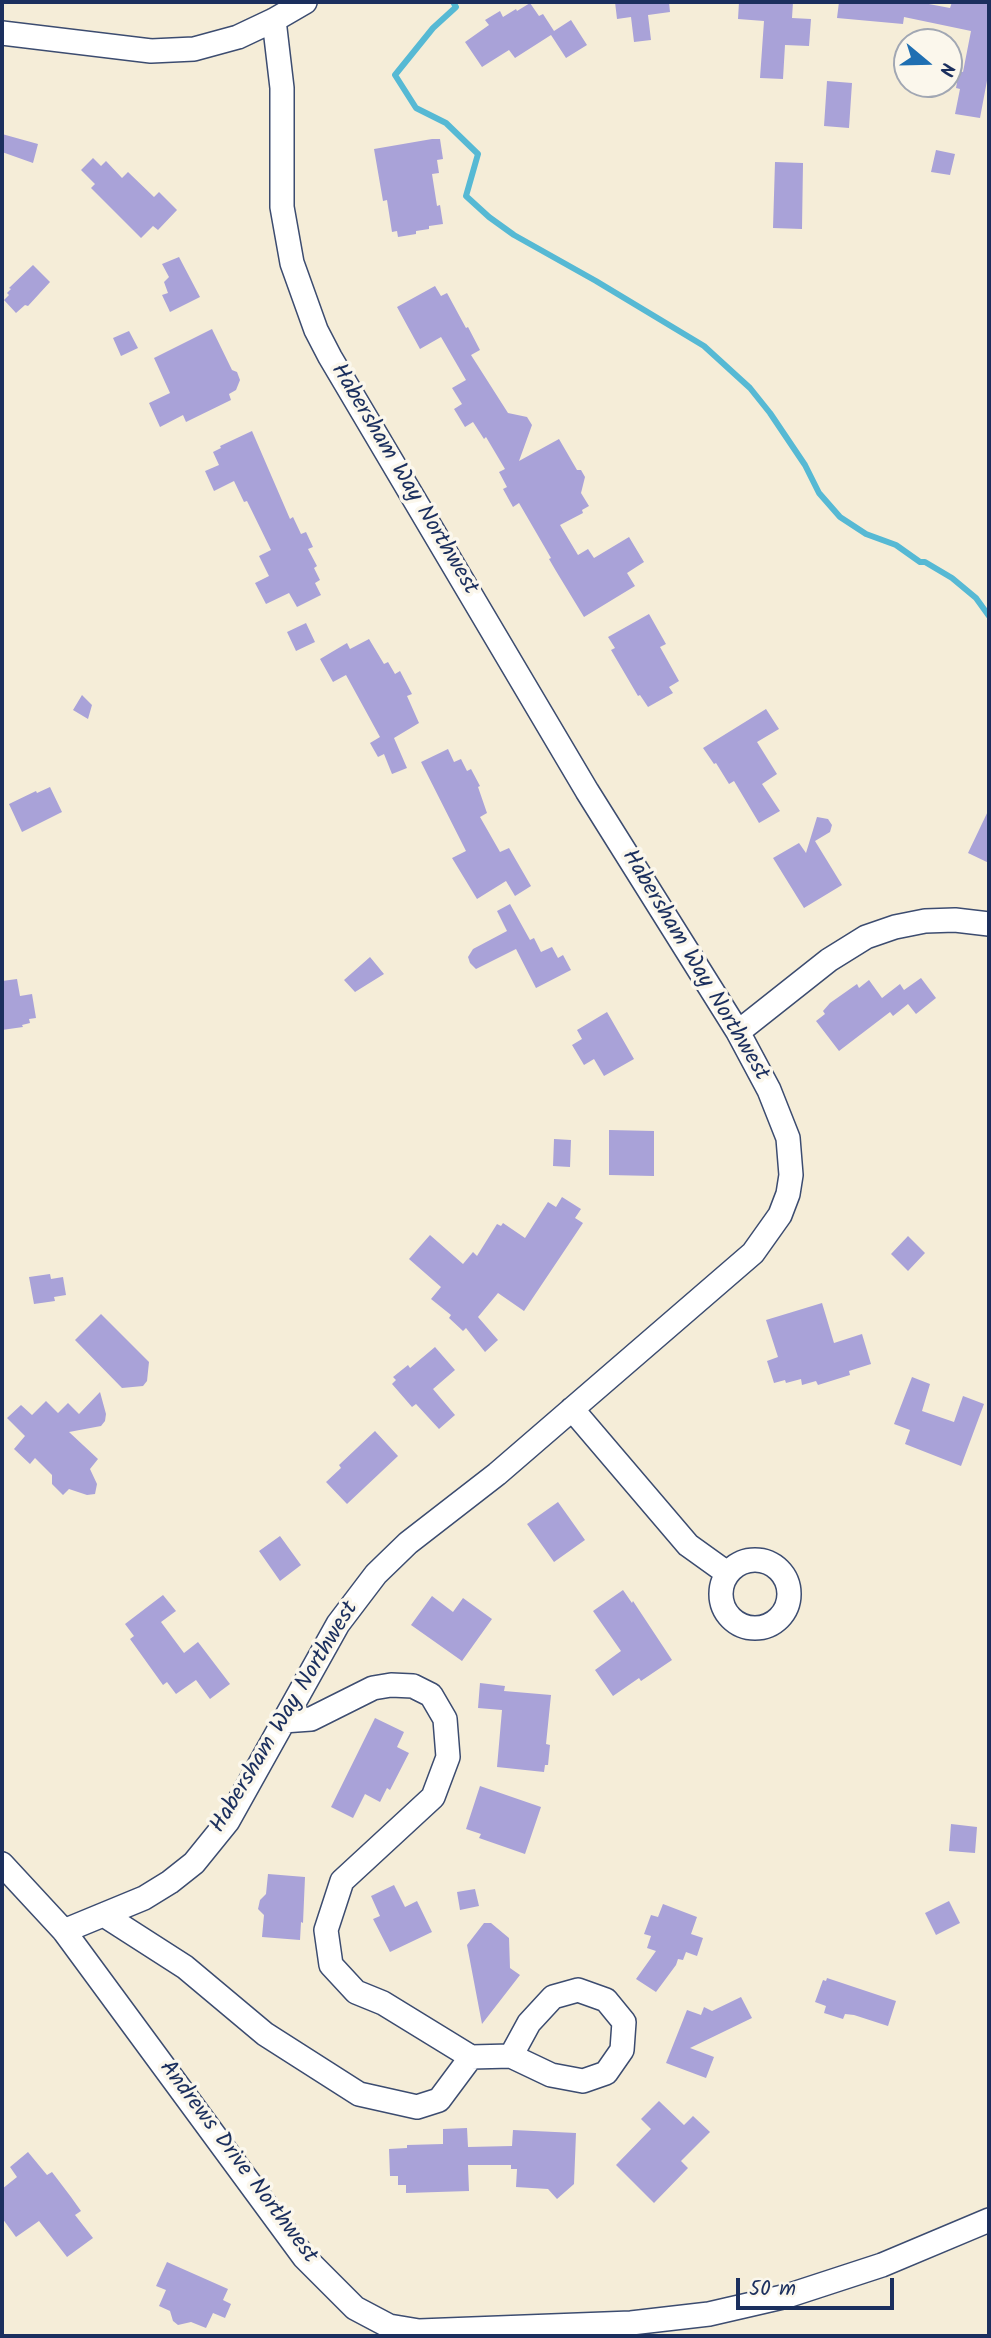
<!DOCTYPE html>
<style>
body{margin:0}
#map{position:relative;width:991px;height:2338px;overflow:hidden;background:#f5edd8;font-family:Kalam,sans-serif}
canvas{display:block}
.frame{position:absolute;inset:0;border:4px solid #1b2f5e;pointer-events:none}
.north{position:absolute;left:893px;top:28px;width:70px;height:70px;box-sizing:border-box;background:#fbf7ec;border:2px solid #a1a7b3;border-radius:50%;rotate:109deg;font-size:19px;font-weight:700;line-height:28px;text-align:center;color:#1b2f5e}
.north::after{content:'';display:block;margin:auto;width:24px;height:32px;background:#1f6fb2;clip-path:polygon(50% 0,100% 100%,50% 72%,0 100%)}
.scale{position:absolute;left:736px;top:2278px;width:158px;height:32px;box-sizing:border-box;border:4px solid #1b2f5e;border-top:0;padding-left:9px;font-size:21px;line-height:24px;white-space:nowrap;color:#1b2f5e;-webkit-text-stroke:5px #fbf7ec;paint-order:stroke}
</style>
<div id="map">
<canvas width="991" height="2338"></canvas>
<div class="frame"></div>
<div class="north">N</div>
<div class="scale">50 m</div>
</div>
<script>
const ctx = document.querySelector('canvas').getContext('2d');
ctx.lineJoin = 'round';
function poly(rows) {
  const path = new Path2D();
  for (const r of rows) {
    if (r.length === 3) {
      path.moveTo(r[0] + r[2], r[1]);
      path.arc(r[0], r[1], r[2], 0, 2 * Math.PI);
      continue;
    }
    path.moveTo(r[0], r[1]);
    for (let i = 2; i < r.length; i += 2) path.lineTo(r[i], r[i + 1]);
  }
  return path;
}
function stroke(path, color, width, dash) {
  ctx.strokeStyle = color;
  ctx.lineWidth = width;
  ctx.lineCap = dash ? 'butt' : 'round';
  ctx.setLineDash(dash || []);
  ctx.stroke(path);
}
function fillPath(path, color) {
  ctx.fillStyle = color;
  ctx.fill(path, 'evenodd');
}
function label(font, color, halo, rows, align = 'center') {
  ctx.font = font + ' Kalam,sans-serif';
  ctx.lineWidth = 7;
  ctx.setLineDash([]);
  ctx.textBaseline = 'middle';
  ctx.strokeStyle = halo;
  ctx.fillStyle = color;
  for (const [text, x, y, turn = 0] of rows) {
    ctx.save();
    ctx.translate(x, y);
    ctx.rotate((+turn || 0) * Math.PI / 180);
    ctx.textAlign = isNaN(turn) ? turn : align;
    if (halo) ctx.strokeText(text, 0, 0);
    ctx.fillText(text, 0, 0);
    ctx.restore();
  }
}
stroke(poly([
 [453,2,456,7,433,28,395,75,416,108,446,123,478,154,466,196,489,217,514,235,596,281,704,346,750,388,770,413,805,465,819,493,840,517,866,534,896,545,920,562,925,562,952,578,976,598,989,616]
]), '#56b9d4', 6);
fillPath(poly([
 [615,2,669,2,670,12,648,15,651,40,634,42,631,17,617,19],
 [739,2,793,2,792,18,811,19,809,46,785,45,783,79,760,78,764,21,738,19],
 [839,2,918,2,950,8,952,2,989,2,989,70,980,118,955,114,960,89,956,88,959,71,963,72,971,31,904,17,903,24,837,18],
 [530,3,539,16,543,14,554,31,571,20,587,45,566,58,551,35,515,58,509,50,482,67,465,42,489,25,485,20,500,11,503,17,516,9,517,11],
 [827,81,852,83,849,128,824,126],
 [2,134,38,144,33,163,2,152],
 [432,139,440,139,443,159,437,160,439,173,432,174,437,206,440,205,443,224,429,226,429,229,416,231,416,234,398,237,397,231,392,232,387,200,383,201,374,149],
 [936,150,955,154,950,175,931,172],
 [93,158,101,166,106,161,122,178,128,172,154,197,159,192,177,210,158,230,153,226,141,238,91,188,95,184,81,170],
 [775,162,803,163,802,229,773,228],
 [179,257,200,297,170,312,162,295,168,293,164,282,169,277,162,264],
 [33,265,50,282,28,306,25,305,16,313,4,300,9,295,7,293,11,289,9,288],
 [435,286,441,296,447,293,466,328,468,327,480,350,471,355,508,413,527,417,532,425,519,461,559,439,577,470,581,470,585,477,581,493,589,506,582,510,583,513,560,525,578,555,588,549,594,558,629,537,644,562,627,573,635,586,584,617,556,571,549,559,551,558,519,503,513,507,503,489,507,487,499,472,505,469,486,437,484,439,473,422,465,427,454,409,462,404,452,388,466,380,441,337,420,349,397,307],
 [212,329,232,370,237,372,240,380,236,390,229,394,231,400,186,422,183,415,160,427,149,403,170,393,154,358],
 [129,331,138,348,121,356,113,338],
 [252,431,290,519,293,517,301,534,306,532,313,547,308,549,317,566,314,568,320,580,315,583,321,595,297,607,289,593,266,604,255,583,269,576,259,556,271,550,247,501,244,502,234,481,214,491,205,471,219,465,213,452,221,448,220,446],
 [649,614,666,644,660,647,679,681,669,687,673,693,648,707,640,695,638,696,611,650,615,648,608,637],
 [306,623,315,642,296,651,287,632],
 [369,639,384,664,388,662,395,674,400,671,412,694,407,696,419,723,394,738,407,768,392,774,384,754,378,757,370,743,380,737,346,675,333,682,320,659,347,643,350,649],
 [82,695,92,705,88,719,73,710],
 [766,709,779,729,757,742,777,774,762,784,780,811,759,823,734,781,729,784,716,763,714,764,703,748],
 [448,749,454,762,461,759,467,771,471,769,480,786,478,787,487,813,480,817,500,852,509,848,531,886,515,896,506,881,477,899,452,858,466,851,421,762],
 [50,787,62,812,22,832,9,804,36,791,37,793],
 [989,809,989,863,968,853],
 [817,817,828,819,832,825,830,832,815,841,842,885,804,908,773,858,799,843,806,853],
 [510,904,530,940,534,938,541,952,552,947,558,958,563,955,571,970,536,988,516,949,476,969,470,963,468,957,473,949,507,931,497,911],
 [370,957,384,974,355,992,344,980],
 [921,978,936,998,916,1014,908,1004,893,1016,890,1012,839,1051,816,1021,825,1014,823,1011,830,1003,857,984,859,988,869,980,882,998,900,984,904,990],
 [17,979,20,996,32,994,36,1018,29,1019,30,1023,22,1025,23,1027,2,1030,2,981],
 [607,1012,634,1059,604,1076,594,1059,584,1065,572,1045,582,1039,577,1030],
 [609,1130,654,1131,654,1176,609,1175],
 [554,1139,571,1140,570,1167,553,1166],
 [562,1197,581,1209,575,1218,583,1223,524,1311,498,1293,478,1317,498,1340,485,1352,466,1328,463,1331,449,1318,451,1315,431,1299,441,1287,409,1259,430,1235,463,1264,473,1252,477,1256,497,1224,501,1226,503,1223,525,1238,548,1202,556,1207],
 [908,1236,925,1253,908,1271,891,1254],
 [50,1274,51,1279,63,1277,66,1295,54,1297,55,1301,34,1304,29,1277],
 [822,1303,834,1343,862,1334,871,1364,849,1371,850,1375,818,1385,816,1381,802,1385,801,1379,786,1383,785,1380,774,1383,767,1361,778,1357,766,1320],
 [101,1314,149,1362,147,1381,143,1386,122,1388,75,1340],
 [435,1347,455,1370,433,1389,455,1415,439,1429,416,1404,412,1407,392,1384,396,1380,393,1377,408,1365,410,1368],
 [912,1377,930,1384,922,1411,954,1422,963,1396,984,1404,961,1466,905,1444,910,1430,894,1424],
 [100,1392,106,1414,105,1421,101,1426,69,1432,98,1459,90,1469,97,1484,95,1494,87,1495,69,1489,63,1495,52,1484,52,1475,35,1458,30,1464,14,1449,25,1436,7,1418,21,1405,32,1415,46,1401,58,1413,68,1403,79,1414],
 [375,1431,398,1456,347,1504,326,1482,341,1468,339,1465],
 [558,1502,585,1540,554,1562,527,1524],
 [280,1536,301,1565,280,1581,259,1551],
 [623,1590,632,1603,633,1601,672,1660,641,1681,639,1678,613,1696,595,1670,621,1651,593,1611],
 [163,1595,176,1611,161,1622,184,1653,198,1642,230,1684,210,1699,196,1680,176,1694,167,1682,163,1685,130,1639,134,1636,125,1624],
 [432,1596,453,1612,463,1598,492,1619,462,1661,411,1625],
 [480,1683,505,1686,504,1691,551,1695,546,1744,550,1745,548,1765,545,1765,544,1772,497,1767,502,1710,478,1708],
 [375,1718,404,1732,397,1747,409,1753,390,1790,387,1788,380,1802,365,1794,353,1818,331,1807],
 [480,1786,541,1807,525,1854,479,1838,481,1834,466,1829],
 [951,1824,977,1827,975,1853,949,1851],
 [268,1874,305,1877,303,1923,301,1922,300,1940,262,1937,264,1915,258,1909,260,1900,266,1894],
 [394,1885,405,1907,417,1901,432,1932,390,1952,373,1919,380,1916,371,1896],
 [475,1889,479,1906,460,1910,457,1892],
 [949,1901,960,1923,936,1935,925,1913],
 [663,1904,697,1917,691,1934,703,1938,697,1956,686,1952,683,1960,678,1959,676,1965,656,1992,636,1979,656,1951,647,1948,651,1936,644,1934,651,1915,658,1917],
 [484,1923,491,1923,509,1938,510,1968,520,1975,482,2024,467,1945],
 [827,1978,896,2001,888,2026,854,2015,845,2014,843,2019,824,2013,826,2006,815,2002,823,1980,826,1981],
 [741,1997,752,2018,690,2048,714,2057,706,2078,666,2063,687,2010,701,2015,704,2007,712,2011],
 [659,2101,684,2125,693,2116,710,2132,681,2161,688,2168,654,2203,616,2165,651,2129,641,2119],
 [467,2128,468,2147,512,2146,513,2130,576,2133,574,2184,557,2199,548,2189,516,2187,517,2169,511,2169,511,2165,468,2165,469,2191,406,2193,406,2185,398,2185,398,2176,390,2176,389,2149,407,2148,407,2145,443,2144,443,2129],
 [28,2152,47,2175,52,2172,71,2197,81,2211,75,2215,93,2238,67,2257,39,2221,16,2237,2,2218,2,2189,17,2177,10,2167],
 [167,2262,228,2289,223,2300,231,2304,225,2318,213,2313,206,2328,191,2322,178,2325,173,2321,170,2311,159,2306,166,2290,156,2286]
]), '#a9a2d8');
const street = poly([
 [2,33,151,51,194,49,238,37,274,20,305,2],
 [738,1032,829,960,866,937,895,927,925,921,955,920,989,924],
 [572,1409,688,1545,727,1573],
 [755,1594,34],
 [283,1721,311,1719,373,1688,391,1685,413,1686,431,1695,445,1719,448,1757,433,1797,342,1881,326,1930,331,1965,356,1992,383,2003,471,2057,511,2056,529,2023,553,1997,578,1990,606,2000,624,2022,622,2050,606,2073,583,2081,551,2075,511,2056],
 [2,1864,64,1931,304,2257,355,2308,389,2326,419,2331,631,2323,709,2314,787,2296,882,2265,989,2220],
 [104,1915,185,1967,265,2034,359,2094,417,2107,439,2100,471,2057],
 [64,1931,144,1898,170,1882,194,1863,228,1821,338,1624,376,1574,408,1543,497,1474,753,1253,780,1215,788,1194,791,1175,788,1138,769,1090,738,1032,587,791,330,357,316,330,292,263,282,207,282,88,274,20]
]);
stroke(street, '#3c4c70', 26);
stroke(street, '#fff', 23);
label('23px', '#1b2f5e', '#fbf7ec', [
 ["Habersham Way Northwest",403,480,59],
 ["Habersham Way Northwest",694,966,59],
 ["Habersham Way Northwest",286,1718,-59],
 ["Andrews Drive Northwest",237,2163,53]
]);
</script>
